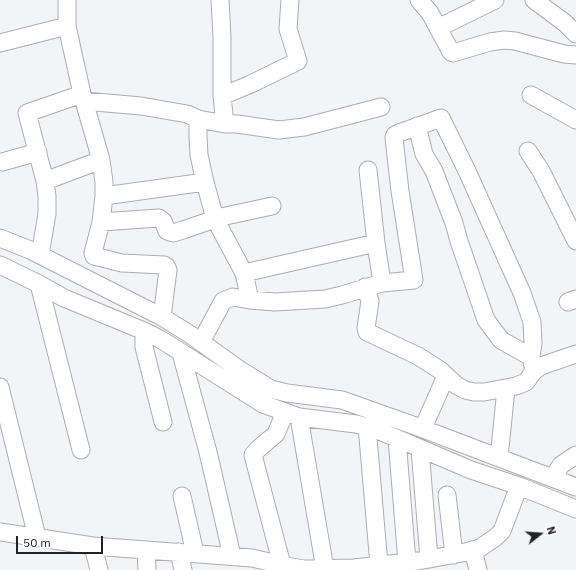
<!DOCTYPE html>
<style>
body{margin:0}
#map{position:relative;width:576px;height:570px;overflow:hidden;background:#f3f4f8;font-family:"IBM Plex Sans",sans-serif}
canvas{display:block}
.north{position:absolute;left:520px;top:514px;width:40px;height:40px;-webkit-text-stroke:3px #fff;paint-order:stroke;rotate:73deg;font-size:11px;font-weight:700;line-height:16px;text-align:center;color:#222224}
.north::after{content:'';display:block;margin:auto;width:14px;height:18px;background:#222224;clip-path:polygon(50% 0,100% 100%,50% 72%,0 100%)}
.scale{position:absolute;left:16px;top:536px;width:87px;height:18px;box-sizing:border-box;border:2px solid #222224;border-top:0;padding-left:5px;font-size:12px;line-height:14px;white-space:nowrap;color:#222224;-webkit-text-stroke:3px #fff;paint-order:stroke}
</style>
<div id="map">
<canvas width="576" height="570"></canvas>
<div class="north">N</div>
<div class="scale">50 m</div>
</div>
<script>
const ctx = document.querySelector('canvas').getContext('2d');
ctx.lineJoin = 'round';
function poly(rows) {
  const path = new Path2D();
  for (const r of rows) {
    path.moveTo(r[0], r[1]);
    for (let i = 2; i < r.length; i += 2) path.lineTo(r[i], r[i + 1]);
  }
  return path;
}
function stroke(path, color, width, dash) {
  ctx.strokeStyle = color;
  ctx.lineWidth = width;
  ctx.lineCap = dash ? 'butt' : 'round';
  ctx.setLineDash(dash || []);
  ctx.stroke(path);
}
const minor = poly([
 [67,0,67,26,82,94,101,160,104,182,104,196,101,222,93,253,94,256,122,263,164,265,166,266,168,270,162,317],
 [220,0,222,37,222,96,225,124],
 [419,0,430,13,451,52,453,53,490,42,504,40,515,41,564,54,576,55],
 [534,0,565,23,576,34],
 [438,28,495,0],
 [0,43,67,26],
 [531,95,576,120],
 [222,96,251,84,298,61,288,29,290,0],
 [84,101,141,106,187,114,198,119,225,124,237,124,279,130,304,127,381,107],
 [198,119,198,137,199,155,205,182,215,219,244,273,250,300,275,302,325,299,342,295,382,283,414,280,400,191,394,138,395,135,399,133,441,118,467,171,522,293,532,322,533,343,531,357,534,371],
 [417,126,424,154,434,171,454,223,459,241,486,320,501,340,531,357],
 [528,151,541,171,576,241],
 [2,162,38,152],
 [368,170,376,243,382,283],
 [45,181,101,160],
 [104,196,205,182],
 [101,222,159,218,163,221,167,231,173,233,183,230,221,217,272,206],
 [0,238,30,250,162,317,191,335,240,370,271,389,287,393,342,400,418,427,576,487],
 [40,255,47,214,47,196,45,181,27,113,82,94],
 [0,265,39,284,64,298,144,331,160,339,263,404,299,417,356,424,375,429,471,470,519,486,576,509],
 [244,273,376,243],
 [39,284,81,450],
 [365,287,370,301,366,328,367,332,418,356,440,370,456,385,465,390,474,392,484,392,516,386,526,382,534,371,541,366,576,354],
 [568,302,576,299],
 [144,331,144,347,163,422],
 [201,342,223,301,233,297,250,300],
 [181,353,208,452,232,556],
 [0,387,37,537],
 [299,417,325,569],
 [367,426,379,565],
 [423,428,446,376],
 [397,439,407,562],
 [420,449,429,559],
 [499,458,506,389],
 [553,478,561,465,576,455],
 [447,495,454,555],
 [182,496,195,553],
 [0,532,93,546,252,558,286,566,304,569,354,568,418,561,462,553,480,548,496,537,502,531,519,486],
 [93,546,99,570],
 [146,550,147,570],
 [473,550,478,570],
 [179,552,183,570],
 [282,565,253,455,258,449,276,434,285,412]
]);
stroke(minor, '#adadb1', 19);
stroke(minor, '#fff', 17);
</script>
